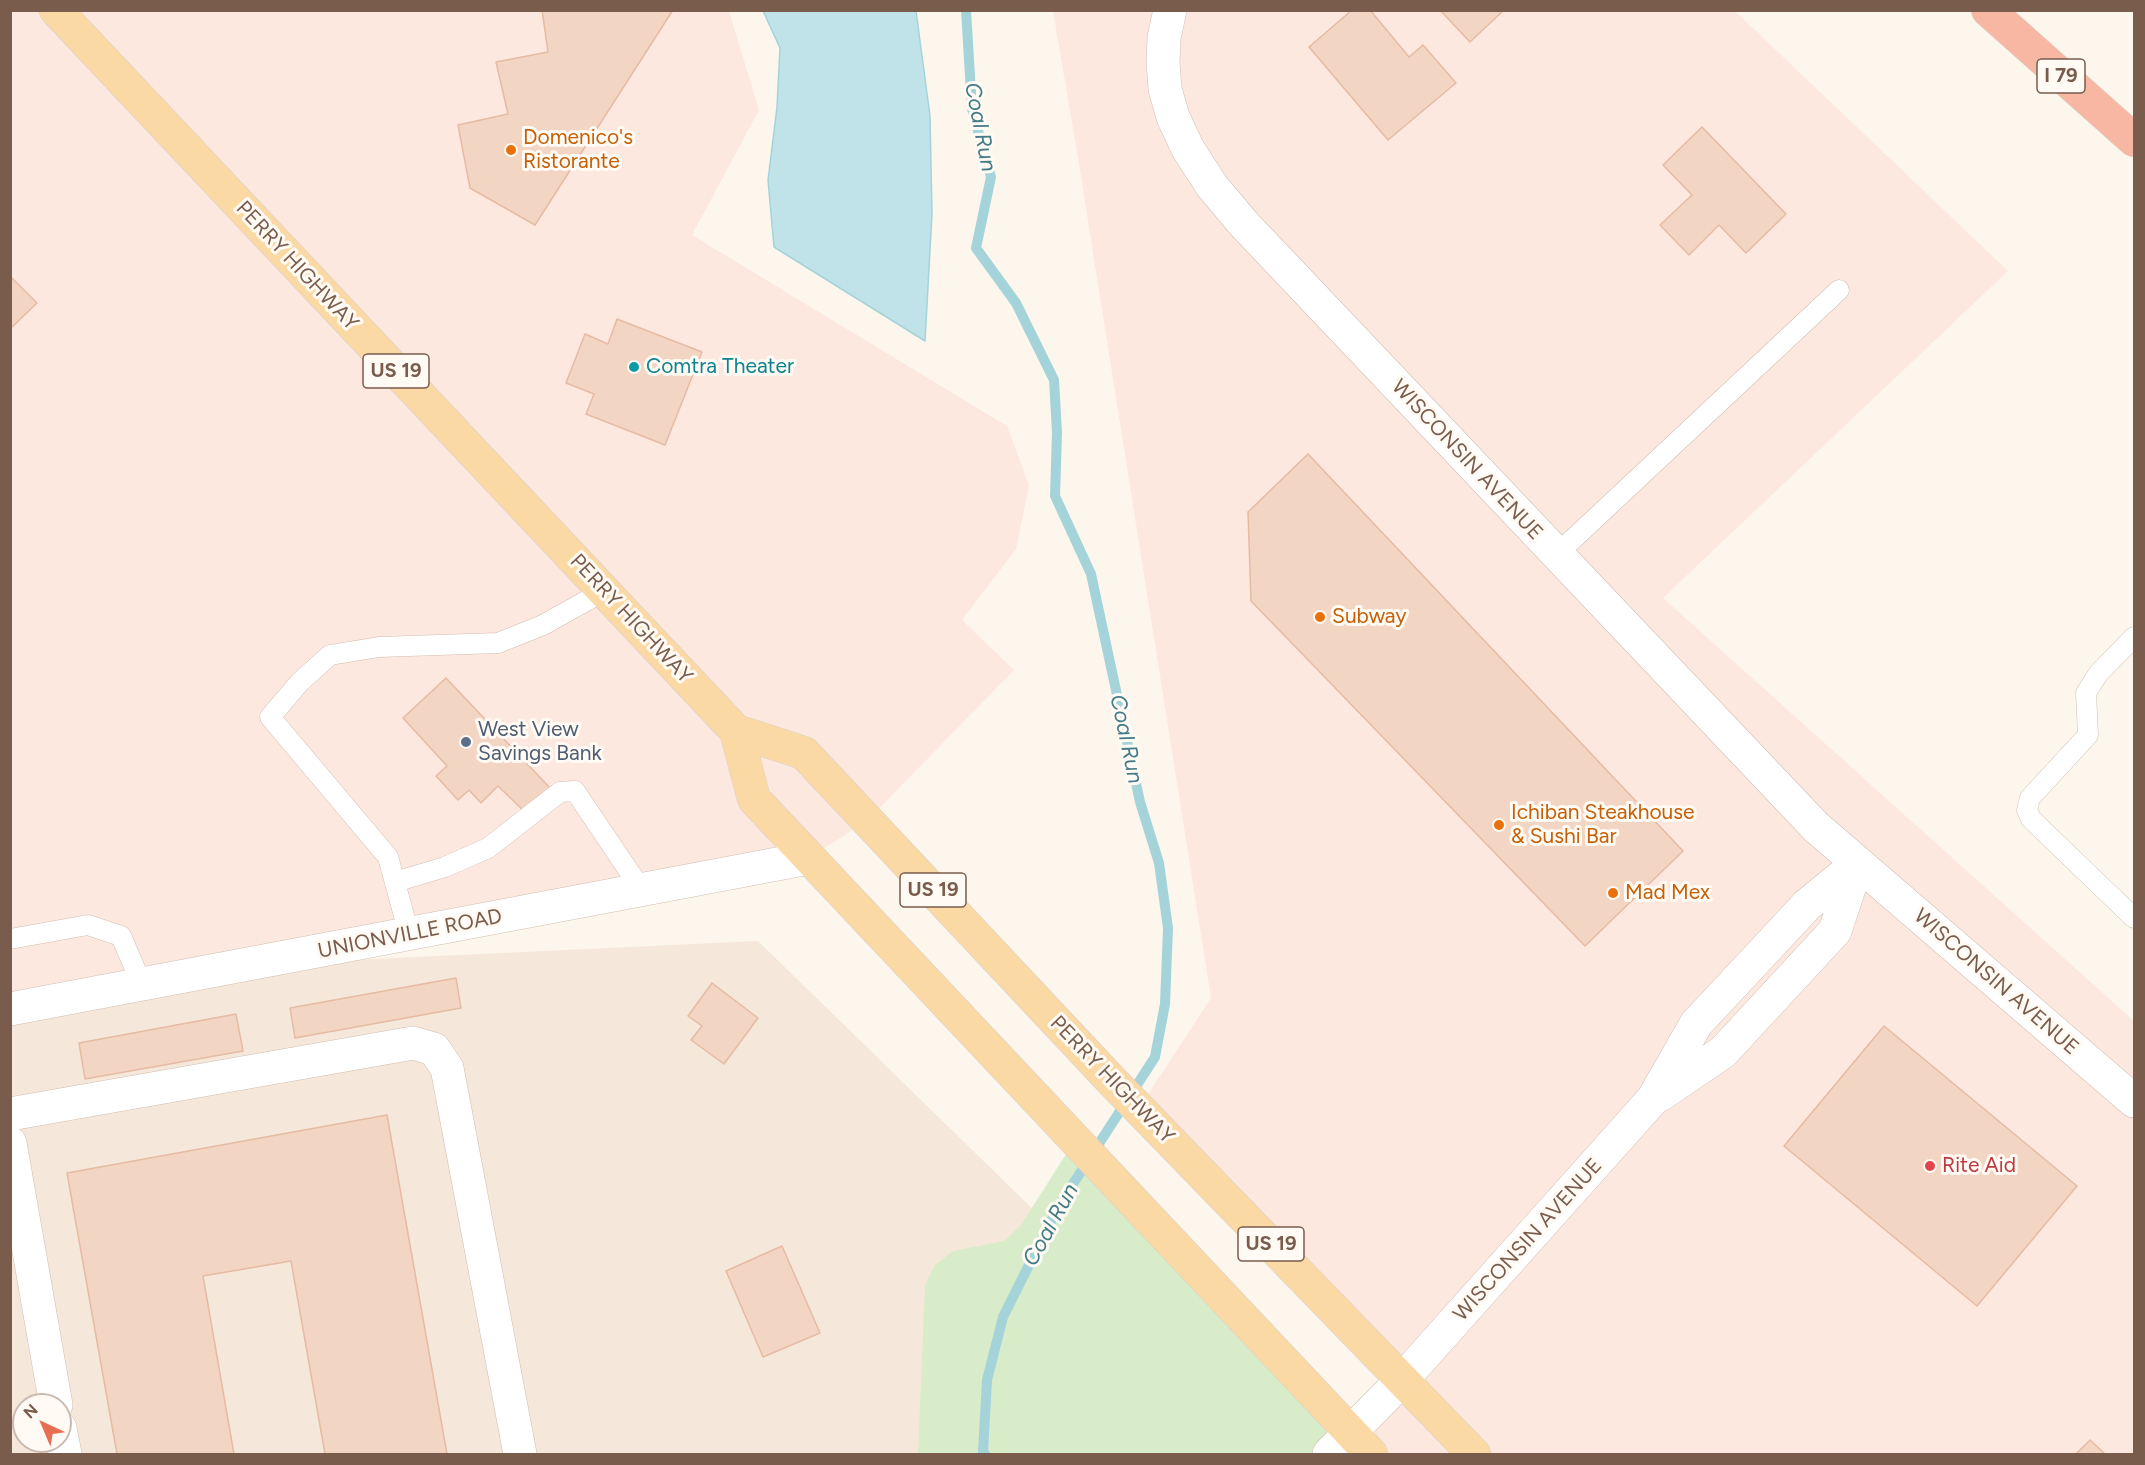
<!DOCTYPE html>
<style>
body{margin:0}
#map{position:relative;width:2145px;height:1465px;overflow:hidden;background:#fdf6ec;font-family:Figtree,sans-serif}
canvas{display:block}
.frame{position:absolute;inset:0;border:12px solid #7a5c4d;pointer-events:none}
.north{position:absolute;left:12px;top:1393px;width:60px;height:60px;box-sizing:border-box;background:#fffaf3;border:2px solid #cabbb1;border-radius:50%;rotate:316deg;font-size:16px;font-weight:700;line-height:24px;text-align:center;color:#7a5c4d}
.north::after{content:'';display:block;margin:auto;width:21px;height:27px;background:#e76f51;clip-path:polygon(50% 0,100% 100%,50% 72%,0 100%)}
</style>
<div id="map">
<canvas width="2145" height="1465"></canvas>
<div class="frame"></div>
<div class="north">N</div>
</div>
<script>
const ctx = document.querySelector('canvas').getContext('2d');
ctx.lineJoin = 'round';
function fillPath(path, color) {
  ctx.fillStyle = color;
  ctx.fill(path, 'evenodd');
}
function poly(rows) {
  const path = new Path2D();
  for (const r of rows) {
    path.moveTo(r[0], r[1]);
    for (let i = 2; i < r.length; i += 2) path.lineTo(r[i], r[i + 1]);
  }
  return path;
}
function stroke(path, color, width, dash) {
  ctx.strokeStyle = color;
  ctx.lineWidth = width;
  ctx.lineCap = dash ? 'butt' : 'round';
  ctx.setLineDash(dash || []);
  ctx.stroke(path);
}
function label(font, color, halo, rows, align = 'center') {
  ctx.font = font + ' Figtree,sans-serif';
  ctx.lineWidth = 6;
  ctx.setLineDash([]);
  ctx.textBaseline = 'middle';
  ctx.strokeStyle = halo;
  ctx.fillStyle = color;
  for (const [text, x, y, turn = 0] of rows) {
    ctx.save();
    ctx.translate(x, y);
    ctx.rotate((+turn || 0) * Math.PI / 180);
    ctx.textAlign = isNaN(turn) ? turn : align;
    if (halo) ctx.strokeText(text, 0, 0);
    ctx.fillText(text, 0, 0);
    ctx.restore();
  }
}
fillPath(poly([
 [758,941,1243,1414,1205,1454,11,1454,10,976],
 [24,1405,60,1405,60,1441,24,1441]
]), '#f5e8da');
fillPath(poly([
 [11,11,729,11,759,110,692,235,1007,426,1029,485,1016,549,962,620,1014,670,867,821,809,858,11,1009],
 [1053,11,1735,11,2008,271,1663,598,2134,1021,2134,1454,1329,1454,1402,1381,1139,1108,1211,998,1079,164]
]), '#fde8e0');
fillPath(poly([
 [1075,1140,1350,1432,1329,1454,918,1454,925,1285,935,1265,953,1251,1004,1241,1021,1225]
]), '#d8ecc9');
const water = poly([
 [763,11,916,11,930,116,932,214,925,341,774,247,768,180,777,107,780,48,763,11]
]);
fillPath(water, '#bfe3e8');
stroke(water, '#a5d3da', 1.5);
stroke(poly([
 [966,10,972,109,991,177,976,248,1016,303,1054,380,1057,433,1055,496,1091,574,1140,802,1159,863,1168,928,1165,1004,1155,1057,1058,1207,1003,1317,987,1380,983,1452,985,1454]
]), '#a5d3da', 10);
const building = poly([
 [542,10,673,10,535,225,470,188,458,125,508,114,496,62,548,52,542,10],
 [1352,10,1370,10,1409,57,1423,45,1456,83,1388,140,1309,47,1352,10],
 [1440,10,1504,10,1470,42,1440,10],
 [1702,127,1786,214,1746,253,1719,225,1689,255,1660,225,1692,195,1663,165,1702,127],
 [10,276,37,303,10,329,10,276],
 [617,319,702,352,665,445,586,414,594,394,566,383,585,334,608,344,617,319],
 [1308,454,1683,851,1585,946,1251,601,1248,512,1308,454],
 [446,678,551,789,526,813,498,786,481,803,469,790,458,800,436,776,447,766,403,718,446,678],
 [456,978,461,1008,295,1038,290,1008,456,978],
 [712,983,758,1018,724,1064,691,1040,702,1026,688,1016,712,983],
 [236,1014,243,1051,85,1079,79,1043,236,1014],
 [1884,1026,2077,1186,1977,1306,1784,1146,1884,1026],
 [387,1115,447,1454,325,1454,291,1261,203,1276,234,1454,117,1454,67,1173,387,1115],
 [782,1246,820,1333,763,1357,726,1271,782,1246],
 [2090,1440,2105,1454,2076,1454,2090,1440]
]);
fillPath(building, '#f3d5c3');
stroke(building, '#e6bba3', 1.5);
const service = poly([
 [1556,555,1839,290],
 [2134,637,2098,674,2086,693,2088,735,2030,798,2027,810,2031,819,2134,918],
 [395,882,445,867,488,848,560,792,575,791,641,889],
 [409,934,388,857,270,717,300,682,330,655,379,647,498,643,543,625,604,591],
 [10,939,88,925,121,936,142,985]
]);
const minor = poly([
 [1170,10,1164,38,1163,62,1165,89,1173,117,1188,149,1212,186,1243,223,1816,827,2134,1101],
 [1660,1095,1723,1052,1835,931,1857,864],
 [10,1114,413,1043,434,1049,447,1068,520,1454],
 [10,1143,56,1405],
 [1402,1380,1653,1099,1696,1024,1807,905,1857,864],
 [60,1428,65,1454]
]);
const tertiary = poly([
 [10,1009,809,858],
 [1329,1454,1402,1380]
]);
const primary = poly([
 [56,10,736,731,754,799,1371,1454],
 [736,731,804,753,1111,1080,1474,1454]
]);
const motorway = poly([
 [1988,10,2134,140]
]);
stroke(service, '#d1beb0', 21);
stroke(minor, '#d1beb0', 34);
stroke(tertiary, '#d1beb0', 34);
stroke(primary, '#dad1cd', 34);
stroke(motorway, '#dad1cd', 34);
stroke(service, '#fff', 20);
stroke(minor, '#fff', 33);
stroke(tertiary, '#fff', 33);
stroke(primary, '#fbd9a5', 33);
stroke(motorway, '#f7b7a3', 33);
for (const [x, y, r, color] of [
 [511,150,6,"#e8710a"],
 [634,367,6,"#0f9aa8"],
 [1320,617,6,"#e8710a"],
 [466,742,6,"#5c6f8a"],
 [1499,825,6,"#e8710a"],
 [1613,893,6,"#e8710a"],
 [1930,1166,6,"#e0444e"]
]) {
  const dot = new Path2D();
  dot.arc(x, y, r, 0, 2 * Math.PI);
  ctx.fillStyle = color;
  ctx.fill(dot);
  stroke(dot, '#fffaf3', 2);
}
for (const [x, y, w] of [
 [2061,76,48],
 [396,371,66],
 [933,890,66],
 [1271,1244,66]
]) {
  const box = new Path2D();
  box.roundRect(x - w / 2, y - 17, w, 34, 4.5);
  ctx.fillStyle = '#fffaf3';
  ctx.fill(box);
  stroke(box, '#7a5c4d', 1.5);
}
label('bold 20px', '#7a5c4d', null, [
 ["I 79",2061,76],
 ["US 19",396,371],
 ["US 19",933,890],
 ["US 19",1271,1244]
]);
label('21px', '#c56008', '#fffaf3', [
 ["Domenico's",523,138],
 ["Ristorante",523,162],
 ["Subway",1332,617],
 ["Ichiban Steakhouse",1511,813],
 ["& Sushi Bar",1511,837],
 ["Mad Mex",1625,893]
], 'left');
label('21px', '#7a5c4d', '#fffaf3', [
 ["PERRY HIGHWAY",297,266,47],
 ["WISCONSIN AVENUE",1467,460,47],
 ["PERRY HIGHWAY",631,619,47],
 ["UNIONVILLE ROAD",410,934,-11],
 ["WISCONSIN AVENUE",1996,982,41],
 ["PERRY HIGHWAY",1112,1080,46],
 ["WISCONSIN AVENUE",1528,1240,-48]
]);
label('21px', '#0d838f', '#fffaf3', [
 ["Comtra Theater",646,367]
], 'left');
label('21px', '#4e5e75', '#fffaf3', [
 ["West View",478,730],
 ["Savings Bank",478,754]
], 'left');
label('21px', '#be3a42', '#fffaf3', [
 ["Rite Aid",1942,1166]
], 'left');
label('italic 22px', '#437c86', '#fffaf3', [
 ["Coal Run",980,127,79],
 ["Coal Run",1126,739,78],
 ["Coal Run",1051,1225,-61]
]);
</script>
